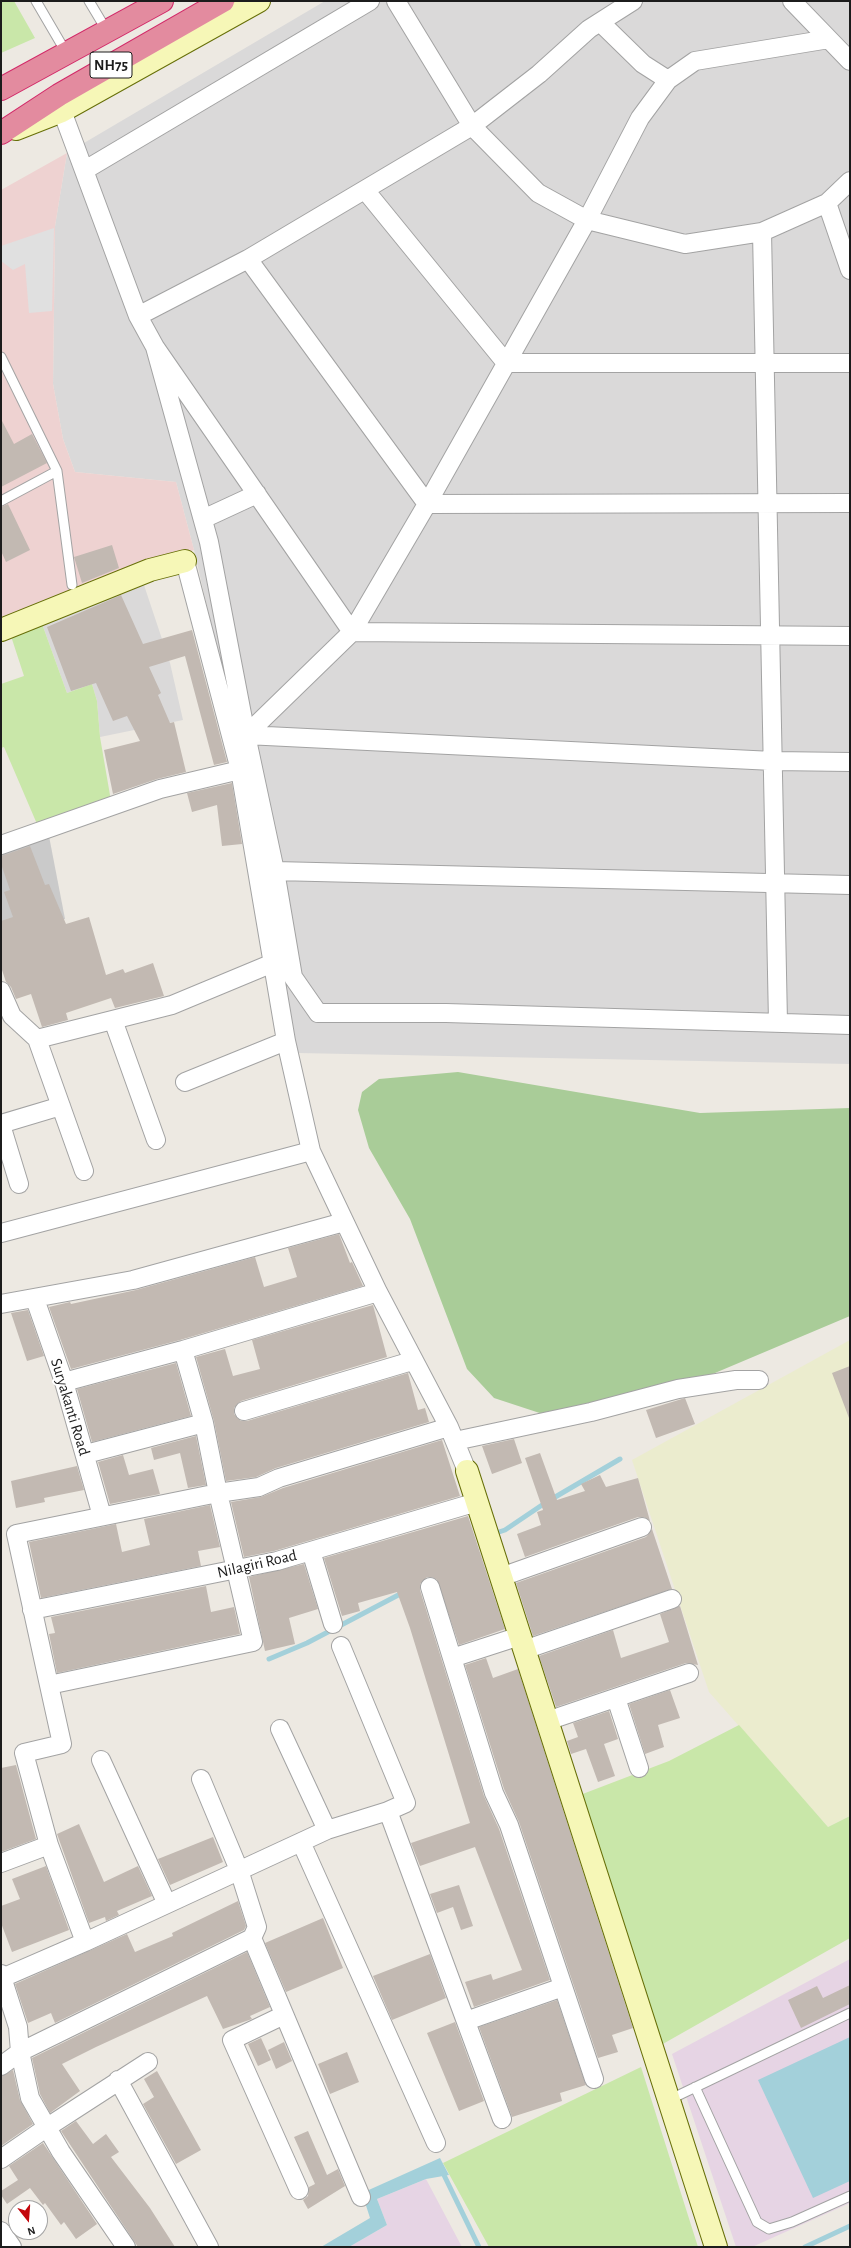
<!DOCTYPE html>
<style>
body{margin:0}
#map{position:relative;width:851px;height:2248px;overflow:hidden;background:#ede9e2;font-family:"Alegreya Sans",sans-serif}
canvas{display:block}
.frame{position:absolute;inset:0;border:2px solid #1c1c1c;pointer-events:none}
.north{position:absolute;left:8px;top:2200px;width:40px;height:40px;box-sizing:border-box;background:#fff;border:1px solid #a4a4a4;border-radius:50%;rotate:163deg;font-size:11px;font-weight:700;line-height:16px;text-align:center;color:#1c1c1c}
.north::after{content:'';display:block;margin:auto;width:14px;height:18px;background:#c3060c;clip-path:polygon(50% 0,100% 100%,50% 72%,0 100%)}
</style>
<div id="map">
<canvas width="851" height="2248"></canvas>
<div class="frame"></div>
<div class="north">N</div>
</div>
<script>
const ctx = document.querySelector('canvas').getContext('2d');
ctx.lineJoin = 'round';
function fillPath(path, color) {
  ctx.fillStyle = color;
  ctx.fill(path, 'evenodd');
}
function poly(rows) {
  const path = new Path2D();
  for (const r of rows) {
    path.moveTo(r[0], r[1]);
    for (let i = 2; i < r.length; i += 2) path.lineTo(r[i], r[i + 1]);
  }
  return path;
}
function stroke(path, color, width, dash) {
  ctx.strokeStyle = color;
  ctx.lineWidth = width;
  ctx.lineCap = dash ? 'butt' : 'round';
  ctx.setLineDash(dash || []);
  ctx.stroke(path);
}
function label(font, color, halo, rows, align = 'center') {
  ctx.font = font + ' "Alegreya Sans",sans-serif';
  ctx.lineWidth = 4;
  ctx.setLineDash([]);
  ctx.textBaseline = 'middle';
  ctx.strokeStyle = halo;
  ctx.fillStyle = color;
  for (const [text, x, y, turn = 0] of rows) {
    ctx.save();
    ctx.translate(x, y);
    ctx.rotate((+turn || 0) * Math.PI / 180);
    ctx.textAlign = isNaN(turn) ? turn : align;
    if (halo) ctx.strokeText(text, 0, 0);
    ctx.fillText(text, 0, 0);
    ctx.restore();
  }
}
fillPath(poly([
 [325,1,850,1,850,1064,298,1053,250,793,194,550,176,482,75,472,63,439,53,384,55,226,67,153],
 [142,579,170,663,183,720,100,737,97,701,92,684,67,693,41,621]
]), '#dad9d9');
fillPath(poly([
 [67,153,55,226,53,384,63,439,75,472,176,482,194,550,1,619,1,190]
]), '#eed2d1');
fillPath(poly([
 [850,1959,850,2203,752,2247,736,2247,672,2054],
 [426,2179,462,2247,349,2247,387,2225,377,2199]
]), '#e6d4e4');
fillPath(poly([
 [48,831,65,919,1,942,1,848]
]), '#cacaca');
fillPath(poly([
 [850,1340,850,1816,828,1827,709,1692,632,1460]
]), '#ebecce');
fillPath(poly([
 [1,1,14,1,35,38,1,53],
 [41,621,67,693,92,684,97,701,100,737,111,801,37,824,4,747,1,748,1,684,24,676,10,633],
 [739,1725,828,1827,850,1816,850,1938,661,2045,580,1795,669,1761],
 [641,2067,698,2247,489,2247,443,2163]
]), '#c9e7a9');
fillPath(poly([
 [458,1072,700,1113,850,1108,850,1316,696,1381,564,1421,494,1398,467,1369,410,1219,369,1148,358,1110,362,1092,379,1079]
]), '#a9cc98');
fillPath(poly([
 [54,228,52,311,29,313,25,264,13,270,1,261,1,246]
]), '#e0e0e0');
fillPath(poly([
 [850,2037,850,2181,813,2198,758,2080],
 [440,2158,449,2175,426,2179,377,2199,387,2225,349,2247,321,2247,370,2218,362,2193]
]), '#a3d0da');
stroke(poly([
 [493,1534,505,1530,545,1503,620,1459],
 [269,1659,307,1643,404,1592],
 [442,2171,479,2247],
 [805,2247,850,2226]
]), '#a3d0da', 5);
fillPath(poly([
 [1,419,14,444,32,434,47,463,1,487],
 [8,504,30,550,6,562,1,551,1,507],
 [112,545,119,568,82,583,74,557],
 [121,595,143,644,192,630,227,762,214,765,185,656,149,667,161,693,158,695,170,723,174,722,186,772,157,779,113,794,104,750,140,741,127,716,113,721,96,683,71,691,47,627],
 [232,783,242,844,222,846,217,805,192,812,187,793],
 [30,846,45,885,49,884,66,924,89,917,106,975,123,969,125,973,153,963,164,996,115,1008,111,998,66,1013,68,1020,42,1027,31,994,16,999,11,987,6,982,1,967,1,921,13,917,4,892,10,890,1,864,1,856],
 [339,1234,350,1263,352,1262,363,1286,180,1340,71,1369,49,1307,70,1302,71,1304,136,1290,255,1257,264,1287,297,1277,288,1248],
 [373,1305,387,1357,241,1401,234,1408,234,1414,241,1421,247,1421,408,1373,418,1410,425,1408,429,1422,276,1468,256,1477,226,1481,214,1421,196,1357,225,1349,233,1376,260,1369,252,1340],
 [28,1310,44,1356,27,1361,11,1313],
 [176,1363,191,1416,92,1442,77,1389],
 [850,1366,850,1418,849,1418,832,1373],
 [685,1398,695,1424,656,1438,646,1410],
 [196,1436,206,1485,188,1488,180,1453,154,1460,151,1448],
 [514,1439,522,1463,492,1474,482,1446],
 [442,1440,460,1496,274,1551,244,1557,231,1502,261,1497,283,1488],
 [540,1453,557,1500,585,1491,581,1484,600,1475,606,1487,638,1478,650,1521,644,1517,638,1517,525,1557,517,1534,541,1525,537,1512,543,1510,525,1458],
 [123,1455,129,1475,153,1469,160,1494,110,1504,98,1462],
 [77,1466,84,1490,44,1498,45,1502,16,1508,11,1481],
 [210,1505,220,1547,198,1551,201,1566,41,1598,29,1542,116,1524,122,1552,150,1545,144,1519],
 [468,1516,505,1629,459,1645,437,1580,432,1577,427,1577,420,1584,420,1590,484,1796,499,1829,550,1980,474,2007,465,1982,491,1974,493,1980,522,1970,475,1847,420,1866,411,1843,470,1823,410,1628,397,1592,358,1603,360,1611,342,1616,324,1558],
 [652,1529,672,1589,533,1636,516,1583,646,1537],
 [304,1564,318,1609,289,1618,295,1644,265,1651,249,1577],
 [206,1586,211,1612,234,1607,240,1634,57,1673,49,1634,55,1633,51,1617],
 [680,1606,698,1665,686,1663,556,1707,539,1656,613,1630,621,1658,669,1642,660,1614],
 [486,1658,493,1678,518,1669,633,2028,612,2035,618,2052,598,2058,519,1822,504,1789,465,1665],
 [670,1690,680,1718,658,1725,664,1747,645,1754,629,1704],
 [609,1711,618,1739,604,1744,615,1776,598,1782,586,1749,571,1754,567,1741,578,1737,573,1723],
 [16,1765,36,1839,1,1852,1,1768],
 [79,1824,104,1882,138,1866,152,1896,117,1911,119,1915,106,1921,105,1917,89,1923,57,1834],
 [213,1837,223,1862,170,1885,158,1859],
 [46,1866,69,1930,12,1952,1,1923,1,1906,20,1899,12,1879],
 [459,1885,473,1926,461,1930,453,1907,437,1913,430,1894],
 [238,1901,246,1926,244,1930,55,2023,51,2013,28,2023,15,1984,127,1934,135,1952,173,1936,172,1933],
 [323,1918,343,1968,286,1992,265,1943],
 [247,1952,270,2007,250,2016,252,2019,223,2029,207,1996,96,2047,62,2064,80,2091,50,2113,40,2094,32,2058],
 [430,1954,446,1998,392,2020,373,1976],
 [850,1985,850,2004,801,2028,788,2000,817,1986,823,1998],
 [557,2000,586,2085,560,2093,562,2101,512,2117,479,2027],
 [455,2022,484,2101,459,2111,427,2033],
 [261,2038,271,2060,258,2066,248,2044],
 [284,2042,292,2061,276,2069,268,2050],
 [347,2052,359,2082,330,2094,318,2064],
 [13,2070,20,2100,33,2124,1,2146,1,2076],
 [157,2071,201,2150,176,2164,143,2104,154,2097,144,2079],
 [76,2121,93,2144,106,2134,119,2152,111,2157,150,2208,175,2247,138,2247,61,2131],
 [308,2131,327,2175,338,2169,345,2186,308,2209,303,2200,308,2196,309,2187,315,2184,294,2137],
 [43,2143,97,2224,76,2239,64,2222,61,2225,45,2203,43,2205,30,2188,7,2204,1,2195,1,2191,18,2180,9,2166]
]), '#c2b9b2');
const lane = poly([
 [36,1,67,54],
 [89,1,107,31],
 [1,357,57,471,72,585],
 [1,501,57,471],
 [695,2087,757,2222,769,2229,792,2222,850,2196],
 [677,2096,850,2013]
]);
const street = poly([
 [396,1,472,126,538,193,587,220,685,244,762,232,827,203,850,181],
 [792,1,850,61],
 [600,22,643,64,668,80],
 [62,111,138,316,155,347,209,542,246,735],
 [85,170,370,1],
 [365,190,506,363,850,363],
 [827,203,850,270],
 [762,232,778,1022],
 [248,259,427,504,850,503],
 [138,316,248,259,472,126,539,74,589,29,633,1],
 [155,347,352,632,850,636],
 [203,519,257,494],
 [185,561,240,770,286,1041,311,1151,378,1292,449,1427,467,1471],
 [246,735,352,632,427,504,587,220,640,118,668,80,695,61,829,39],
 [850,762,773,761,246,735,275,871,293,977,318,1013,446,1013,850,1025],
 [1,845,160,789,240,770],
 [275,871,850,885],
 [1,991,12,1016,37,1039,172,1005,273,963],
 [113,1020,156,1140],
 [37,1039,84,1171],
 [185,1082,286,1041],
 [1,1124,61,1106],
 [1,1125,19,1184],
 [1,1233,311,1151],
 [35,1299,64,1382,102,1516],
 [1,1304,133,1280,344,1222],
 [64,1382,183,1350,378,1292],
 [244,1411,412,1361],
 [204,1423,218,1493,253,1642,49,1685,16,1534,218,1493,259,1487,279,1478,449,1427],
 [455,1441,591,1412,678,1389,736,1380,759,1380],
 [86,1454,204,1423,183,1350],
 [311,1551,333,1624],
 [501,1577,642,1527],
 [430,1587,494,1793,509,1825,594,2079],
 [32,1610,277,1561,477,1502],
 [341,1646,406,1803,388,1811],
 [524,1650,672,1599],
 [452,1658,520,1636],
 [616,1698,639,1768],
 [547,1721,689,1673],
 [280,1729,327,1830],
 [101,1760,167,1904],
 [301,1842,436,2143],
 [49,1845,24,1753,62,1744,49,1685],
 [1,1863,49,1845,85,1942],
 [252,1938,361,2197],
 [1,1974,18,2027,20,2052,30,2098,61,2152,126,2247],
 [2,1978,85,1942,327,1830,388,1811,502,2119],
 [284,2015,232,2040,299,2190],
 [466,2021,563,1987],
 [1,2066,20,2052,252,1938,257,1927,239,1870,201,1779],
 [118,2080,209,2247],
 [1,2159,46,2128,148,2062],
 [1,2231,12,2247]
]);
const secondary = poly([
 [16,129,62,111,259,1],
 [1,630,150,570,185,561],
 [467,1471,716,2247]
]);
const highway = poly([
 [1,89,162,1],
 [1,133,59,95,223,1]
]);
stroke(lane, '#a3a3a3', 11);
stroke(street, '#a3a3a3', 20);
stroke(secondary, '#676f08', 24);
stroke(highway, '#d22968', 24);
stroke(lane, '#fff', 9);
stroke(street, '#fff', 18);
stroke(secondary, '#f6f7b7', 22);
stroke(highway, '#e38b9f', 22);
for (const [x, y, w] of [
 [111,65,42]
]) {
  const box = new Path2D();
  box.roundRect(x - w / 2, y - 13, w, 26, 3);
  ctx.fillStyle = '#fff';
  ctx.fill(box);
  stroke(box, '#1c1c1c', 1);
}
label('bold 15px', '#1c1c1c', null, [
 ["NH75",111,65]
]);
label('16px', '#1c1c1c', '#fff', [
 ["Suryakanti Road",70,1407,73],
 ["Nilagiri Road",257,1564,-13]
]);
</script>
